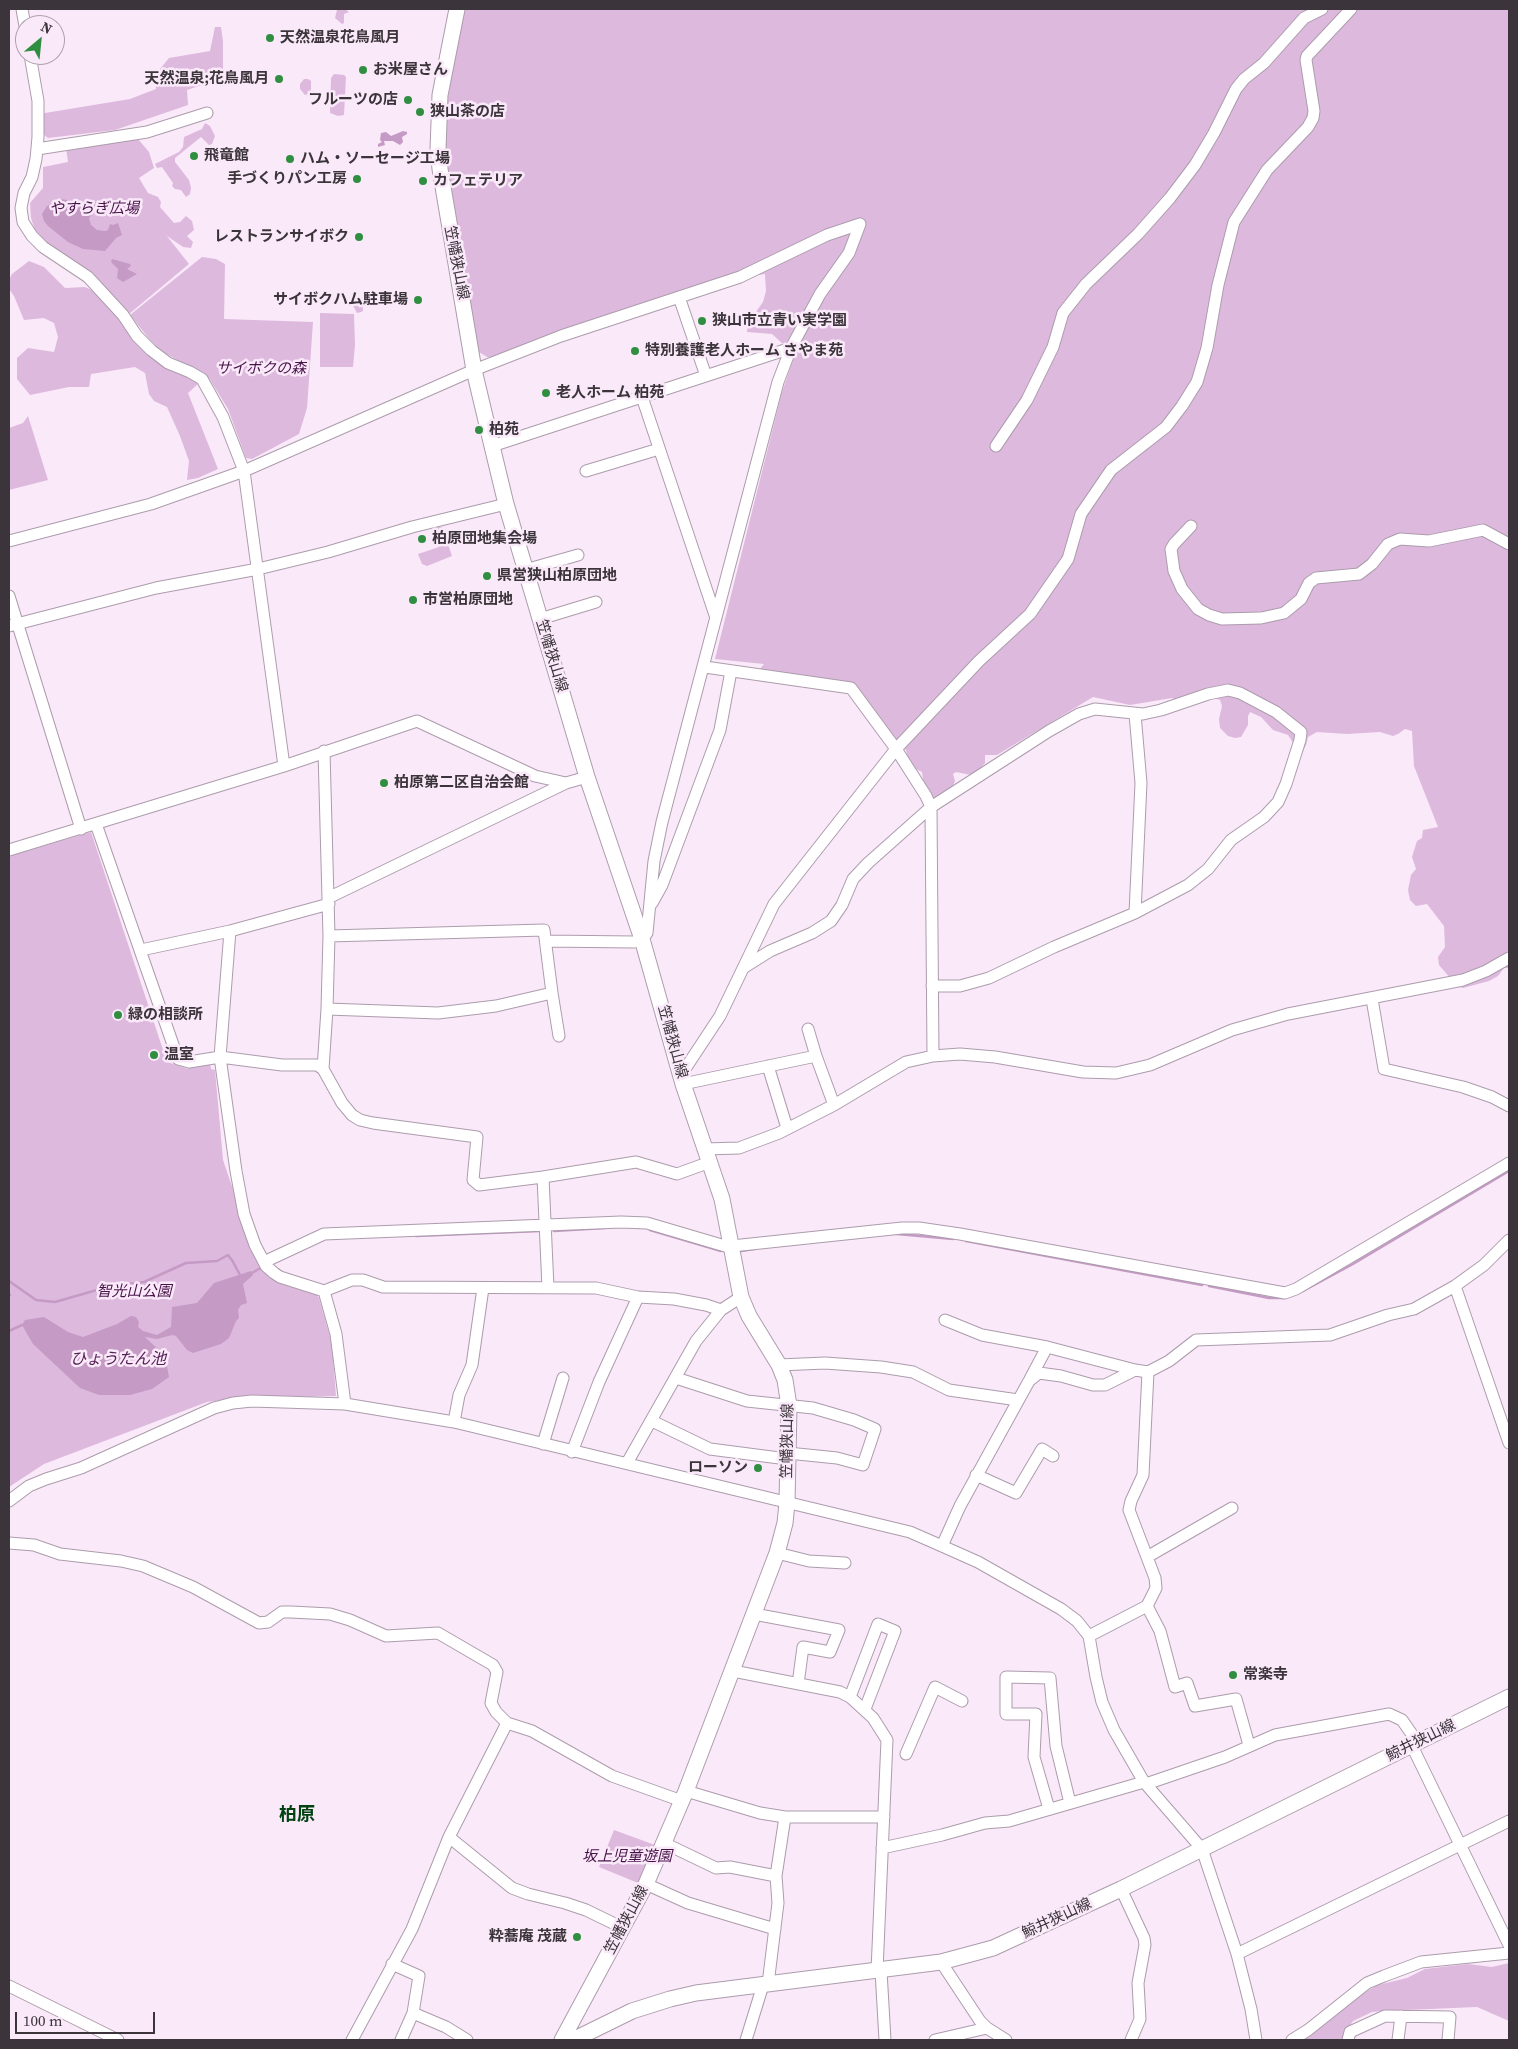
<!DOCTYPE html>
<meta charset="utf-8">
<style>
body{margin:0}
#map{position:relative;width:1518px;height:2049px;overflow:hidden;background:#fae9f9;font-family:"Source Serif 4",serif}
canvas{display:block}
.frame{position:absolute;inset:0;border:10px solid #3b343a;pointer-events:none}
.north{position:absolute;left:15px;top:15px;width:50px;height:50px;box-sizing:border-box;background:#fae9f9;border:1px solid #aea1ad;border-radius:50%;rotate:28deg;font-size:14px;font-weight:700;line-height:20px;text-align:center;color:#3b343a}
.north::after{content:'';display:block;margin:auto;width:18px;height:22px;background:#308e40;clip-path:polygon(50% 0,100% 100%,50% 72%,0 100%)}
.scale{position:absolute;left:15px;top:2012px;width:140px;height:22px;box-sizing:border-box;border:2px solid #3b343a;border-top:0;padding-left:6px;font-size:15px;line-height:18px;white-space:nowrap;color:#3b343a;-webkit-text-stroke:4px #fae9f9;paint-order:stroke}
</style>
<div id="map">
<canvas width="1518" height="2049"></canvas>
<div class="frame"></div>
<div class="north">N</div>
<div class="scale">100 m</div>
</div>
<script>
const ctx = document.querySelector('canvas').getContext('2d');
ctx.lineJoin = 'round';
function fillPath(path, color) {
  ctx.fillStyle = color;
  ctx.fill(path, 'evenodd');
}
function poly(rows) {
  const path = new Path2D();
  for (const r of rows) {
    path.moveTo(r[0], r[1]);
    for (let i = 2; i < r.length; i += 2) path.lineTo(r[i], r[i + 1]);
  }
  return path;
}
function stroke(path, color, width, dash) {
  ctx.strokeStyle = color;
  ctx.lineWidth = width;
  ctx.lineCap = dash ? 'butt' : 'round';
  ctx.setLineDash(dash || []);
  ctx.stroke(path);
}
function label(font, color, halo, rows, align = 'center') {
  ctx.font = font + ' "Source Serif 4","Noto Sans JP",serif';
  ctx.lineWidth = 5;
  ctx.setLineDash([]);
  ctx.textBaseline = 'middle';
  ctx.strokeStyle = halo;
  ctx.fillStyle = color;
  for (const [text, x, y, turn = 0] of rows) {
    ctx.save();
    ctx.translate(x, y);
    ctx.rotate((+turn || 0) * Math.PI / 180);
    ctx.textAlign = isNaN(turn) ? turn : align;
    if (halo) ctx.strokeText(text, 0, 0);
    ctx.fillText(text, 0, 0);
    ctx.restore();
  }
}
fillPath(poly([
 [339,9,345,9,349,12,344,14,344,23,342,24,335,18,337,10],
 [462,9,1509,9,1509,968,1504,968,1498,976,1489,981,1463,988,1457,986,1439,965,1438,957,1445,947,1444,926,1427,904,1416,906,1410,900,1408,890,1411,875,1416,869,1412,857,1417,841,1422,838,1423,830,1438,827,1414,766,1412,731,1405,729,1398,734,1393,736,1380,732,1347,734,1317,732,1308,737,1306,745,1301,755,1288,735,1273,730,1261,717,1250,712,1248,716,1248,725,1241,737,1235,738,1228,736,1220,728,1219,719,1222,706,1220,700,1203,694,1178,701,1172,698,1130,705,1093,697,997,755,985,755,985,763,978,771,971,775,956,772,953,774,955,781,952,789,939,798,929,796,924,787,922,772,914,768,908,760,906,750,896,744,860,694,761,672,760,669,764,664,715,659,782,392,795,355,772,334,747,332,748,323,763,302,766,291,765,274,752,276,493,357,487,357,479,352,448,181,443,129],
 [215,27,221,27,223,41,223,74,220,79,187,90,188,105,115,130,48,138,41,132,42,116,45,113,130,99,156,89,155,75,169,58,210,51],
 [334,74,344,75,346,77,344,115,338,116,330,113,331,78],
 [304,79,308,79,311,81,311,93,305,95,300,89,300,84],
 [205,123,210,126,215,136,212,144,209,145,201,137,175,158,175,162,189,180,191,188,190,194,186,197,181,190,175,189,172,186,173,183,162,167,157,168,155,164,179,152,183,147,184,137,202,129],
 [138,139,149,152,154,168,139,178,148,193,158,197,161,202,160,207,174,223,180,222,186,216,192,221,194,230,187,236,193,242,191,248,183,247,167,236,155,221,189,264,129,314,92,272,47,244,35,230,31,218,30,203,43,188,43,167,68,162,66,148],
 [202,257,216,259,225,264,224,319,313,322,307,408,299,434,252,459,246,458,228,409,209,378,163,352,150,340,130,315],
 [29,261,44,267,65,288,85,287,98,293,114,312,198,384,188,393,218,469,198,478,187,480,189,461,180,436,167,407,154,401,149,394,145,373,135,367,91,374,89,387,69,387,30,395,17,379,17,358,28,348,54,352,58,337,54,323,44,318,24,320,14,296,9,289,9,280,12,274],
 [356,297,362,299,363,311,361,312,357,313,352,304],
 [320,313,354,314,355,345,353,367,320,367],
 [28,416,48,480,9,490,9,428,23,423],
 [432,526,442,527,452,556,427,566,422,564,418,554,439,547],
 [91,832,167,1062,188,1069,190,1064,210,1062,211,1069,215,1070,223,1160,254,1251,266,1274,315,1291,319,1298,332,1344,336,1396,240,1398,207,1402,44,1464,9,1487,9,856],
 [614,1830,655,1845,638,1883,599,1867],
 [1509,1963,1509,2021,1477,2007,1383,2011,1372,2012,1353,2021,1341,2040,1301,2040,1356,1997,1378,1985,1407,1978,1425,1969,1468,1964,1492,1967]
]), '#deb9de');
fillPath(poly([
 [403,131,407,132,407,134,402,137,403,142,400,145,393,141,384,141,385,145,378,147,378,144,382,142,380,140,381,133,386,132,391,136],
 [60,199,67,200,69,204,77,209,87,202,93,202,97,208,89,218,91,225,97,230,105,231,108,230,110,224,113,225,118,223,122,235,116,238,105,251,83,249,68,242,48,226,44,221,42,214,47,206],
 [112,259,130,264,131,266,127,269,137,274,123,282,117,278,118,269,111,262],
 [251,1271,253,1275,243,1284,247,1303,241,1305,238,1310,239,1318,236,1321,229,1338,221,1344,193,1353,187,1350,176,1336,172,1335,157,1339,145,1337,165,1356,169,1377,152,1389,130,1395,99,1395,80,1388,33,1344,22,1325,25,1320,44,1317,68,1332,83,1337,117,1324,131,1316,136,1317,139,1322,138,1327,143,1331,157,1335,171,1327,172,1307,197,1303,214,1283]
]), '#c59ac5');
stroke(poly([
 [650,1230,721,1251],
 [554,1231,605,1228],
 [897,1234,953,1239],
 [416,1236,540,1231],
 [966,1241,1202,1285],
 [741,1251,754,1249],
 [232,1260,240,1275],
 [252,1273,264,1266],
 [9,1281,36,1300,55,1302,111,1286,144,1282,186,1263,217,1261,228,1255,231,1259],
 [1209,1286,1269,1298,1284,1298],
 [1303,1291,1353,1264,1509,1171],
 [9,1295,10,1295],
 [9,1331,22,1325]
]), '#c59ac5', 2.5);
const minor = poly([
 [22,9,25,26],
 [30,55,38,101,38,137,36,159,32,177,24,193,21,208,23,222,32,236,43,247,88,277,123,315,137,336,151,350,168,363,190,372,202,379,223,417,244,471,284,766],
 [37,149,147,132,207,113],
 [679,297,706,376],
 [642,397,716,618],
 [492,446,791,348],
 [996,446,1027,400,1053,347,1063,313,1086,284,1138,234,1170,198,1195,165,1214,133,1236,89,1244,79,1264,63,1304,18,1322,9],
 [586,471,659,449],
 [1191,526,1174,544,1171,549,1174,571,1182,589,1198,609,1209,615,1222,619,1261,618,1284,613,1301,599,1309,583,1316,578,1359,574,1372,564,1388,544,1400,539,1429,541,1483,530,1509,544],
 [9,541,151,504,244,471,474,370,561,336,740,277,827,235,860,224],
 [525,570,578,555],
 [9,596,81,829],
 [540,619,596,602],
 [9,626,156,588,258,569,328,552,412,527,506,504],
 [705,667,851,688,896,749,926,796,931,807,933,1056],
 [96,824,178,1059,189,1062,220,1057,236,1171,244,1214,255,1245,266,1266,274,1273,280,1277,324,1291,336,1334,345,1404],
 [9,850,284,766,417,721,535,776,566,783,587,777],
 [328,898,566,783],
 [652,903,662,885,720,730,731,671],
 [1135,913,1141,783,1135,714],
 [230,931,220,1057,282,1065,317,1065,323,1069,342,1103,352,1115,360,1120,373,1123,477,1137,473,1180,479,1185,543,1177,636,1162,677,1174,710,1162],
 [546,941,634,942,642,939,647,933,654,861,662,822,778,382,791,348,820,294,849,253,860,224],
 [141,950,230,931,329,904],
 [743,968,770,951,812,933,831,921,842,905,853,879,868,863,931,807,1049,731,1079,714,1095,709,1143,714,1161,710,1208,694,1228,690,1240,693,1276,712,1301,732,1300,740,1286,784,1278,802,1264,817,1231,840,1208,869,1188,885,1135,913,1054,947,989,978,960,986,932,986],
 [552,993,559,1036],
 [1372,999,1384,1069,1463,1087,1492,1097,1509,1106],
 [327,1009,438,1013,496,1006,552,993,544,930,329,936],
 [808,1029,816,1056],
 [768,1066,787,1128],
 [323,1069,327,1009,329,936,324,751],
 [681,1075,720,1016,774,904,896,749,979,661,1030,614,1068,559,1081,514,1111,470,1166,427,1182,406,1197,382,1207,348,1218,285,1234,222,1267,170,1308,127,1313,118,1314,111,1306,60,1307,56,1351,9],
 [683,1084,816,1056,834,1105,779,1133,739,1148,705,1149],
 [834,1105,906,1062,933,1056,960,1054,995,1057,1083,1072,1116,1073,1150,1065,1232,1030,1288,1014,1463,980,1486,971,1509,958],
 [543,1177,548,1288],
 [264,1262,324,1234,621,1222,647,1223,725,1246,732,1246,902,1228,919,1228,960,1234,1285,1293,1296,1289,1509,1163],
 [1455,1286,1509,1443],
 [324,1291,352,1280,363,1280,383,1287,596,1288,638,1297,674,1299,706,1305,721,1310],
 [945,1320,982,1335,1047,1347,1135,1370,1148,1372,1169,1361,1196,1340,1330,1335,1388,1315,1414,1309,1455,1286,1484,1265,1509,1240],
 [779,1365,825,1363,881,1367,913,1372,949,1390,1018,1400],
 [676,1378,747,1401,813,1408,854,1420,875,1429,863,1465,837,1458,788,1453],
 [1030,1379,1047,1347],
 [652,1421,710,1449,787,1459],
 [454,1422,459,1395,472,1365,483,1288],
 [543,1444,563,1378],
 [572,1452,599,1382,638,1297],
 [627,1463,696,1341,721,1310,741,1297],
 [976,1475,1016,1493,1042,1449,1053,1456],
 [9,1501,29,1486,46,1479,81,1468,214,1408,233,1403,252,1401,345,1404,454,1422,910,1532,942,1546,978,1562,1061,1609,1077,1621,1089,1636,1096,1677,1102,1702,1114,1730,1144,1782,1202,1849,1237,1954,1251,2009,1256,2040],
 [9,1543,34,1545,60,1554,121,1561,143,1566,193,1587,259,1623,268,1622,282,1612,291,1612,330,1614,350,1620,386,1636,438,1633,493,1665,497,1672,491,1703,496,1712,507,1723,532,1731,612,1776,682,1801],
 [942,1546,960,1506,1029,1381,1039,1373,1061,1376,1093,1385,1105,1385,1135,1370],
 [777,1553,809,1561,845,1563],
 [1147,1557,1232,1508],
 [1147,1606,1160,1631,1175,1687,1187,1683,1195,1706,1236,1699,1249,1745],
 [754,1614,839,1630,830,1652,803,1647,798,1684],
 [1089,1636,1147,1606,1156,1588,1155,1578,1129,1510,1131,1501,1143,1475,1148,1372],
 [733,1671,840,1692,850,1697,873,1718,887,1740,877,1971],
 [850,1697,878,1624,895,1631,865,1709],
 [1412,1746,1509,1945],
 [906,1754,935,1687,962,1701],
 [1146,1784,1225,1757,1275,1735,1389,1714,1402,1720,1418,1743],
 [686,1791,760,1813,785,1817,884,1817],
 [1049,1809,1034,1757,1036,1714,1006,1714,1006,1677,1050,1678,1056,1746,1070,1803],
 [449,1837,512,1888,528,1894,565,1903,586,1910,623,1928],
 [664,1843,716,1868,730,1867,776,1876],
 [882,1848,942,1835,985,1823,1009,1821,1144,1782],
 [646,1884,688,1903,775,1929],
 [1121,1889,1144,1938,1145,1945,1138,1983,1140,2019,1131,2040],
 [1237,1954,1509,1821],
 [941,1962,980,2021,987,2028,1006,2040],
 [392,1964,419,1976,413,2013,401,2040],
 [881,1971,885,2040],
 [768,1984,778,1903,776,1876,785,1817],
 [9,1986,118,2040],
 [413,2013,446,2027,467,2040],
 [352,2040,412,1929,449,1837,507,1723],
 [746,2040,763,1985],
 [935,2040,987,2028],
 [1292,2040,1308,2030,1367,1983,1384,1976,1421,1962,1509,1953],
 [1348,2040,1350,2032,1385,2016,1450,2017,1448,2040],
 [1398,2040,1401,2016]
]);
const major = poly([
 [457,9,440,95,438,149,440,169,474,370,492,446,506,504,587,777,642,939,683,1084,722,1199,741,1297,749,1316,779,1365,785,1380,789,1406,787,1503,785,1523,777,1553,686,1791,646,1884,562,2040],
 [573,2040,632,2011,670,1999,696,1993,941,1962,993,1948,1121,1889,1509,1697]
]);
stroke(minor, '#ac9cac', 13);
stroke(major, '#ac9cac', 17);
stroke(minor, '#fff', 11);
stroke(major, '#fff', 15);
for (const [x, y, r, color] of [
 [270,38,5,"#308e40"],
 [363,70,5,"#308e40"],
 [279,79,5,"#308e40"],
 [408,100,5,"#308e40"],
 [420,112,5,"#308e40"],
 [194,156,5,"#308e40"],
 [290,159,5,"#308e40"],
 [357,179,5,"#308e40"],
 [423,181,5,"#308e40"],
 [359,237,5,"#308e40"],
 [418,300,5,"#308e40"],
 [702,321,5,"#308e40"],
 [635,351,5,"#308e40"],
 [546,393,5,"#308e40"],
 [479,430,5,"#308e40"],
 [422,539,5,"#308e40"],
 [487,576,5,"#308e40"],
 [413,600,5,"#308e40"],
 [384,783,5,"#308e40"],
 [118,1015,5,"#308e40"],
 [154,1055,5,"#308e40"],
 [758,1468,5,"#308e40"],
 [1233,1675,5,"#308e40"],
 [577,1937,5,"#308e40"]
]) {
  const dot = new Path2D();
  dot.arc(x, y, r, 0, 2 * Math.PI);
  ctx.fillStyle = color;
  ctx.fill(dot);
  stroke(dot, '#fae9f9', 2);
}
label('bold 15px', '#3b343a', '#fae9f9', [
 ["天然温泉花鳥風月",280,38],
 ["お米屋さん",373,70],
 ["天然温泉;花鳥風月",269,79,"right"],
 ["フルーツの店",398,100,"right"],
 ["狭山茶の店",430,112],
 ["飛竜館",204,156],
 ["ハム・ソーセージ工場",300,159],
 ["手づくりパン工房",347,179,"right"],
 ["カフェテリア",433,181],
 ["レストランサイボク",349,237,"right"],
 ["サイボクハム駐車場",408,300,"right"],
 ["狭山市立青い実学園",712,321],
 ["特別養護老人ホーム さやま苑",645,351],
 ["老人ホーム 柏苑",556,393],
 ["柏苑",489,430],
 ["柏原団地集会場",432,539],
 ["県営狭山柏原団地",497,576],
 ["市営柏原団地",423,600],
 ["柏原第二区自治会館",394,783],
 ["緑の相談所",128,1015],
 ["温室",164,1055],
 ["ローソン",748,1468,"right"],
 ["常楽寺",1243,1675],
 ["粋蕎庵 茂蔵",567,1937,"right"]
], 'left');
label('italic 15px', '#461248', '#fae9f9', [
 ["やすらぎ広場",94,209],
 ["サイボクの森",261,369],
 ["智光山公園",134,1292],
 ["坂上児童遊園",627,1857]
]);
label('15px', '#3b343a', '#fae9f9', [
 ["笠幡狭山線",456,263,79],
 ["笠幡狭山線",551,656,73],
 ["笠幡狭山線",672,1042,75],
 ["笠幡狭山線",788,1441,-89],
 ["鯨井狭山線",1421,1741,-26],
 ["鯨井狭山線",1057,1919,-25],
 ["笠幡狭山線",627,1920,-62]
]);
label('italic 16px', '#542056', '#fae9f9', [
 ["ひょうたん池",118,1360]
]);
label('bold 18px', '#004210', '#fae9f9', [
 ["柏原",297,1815]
]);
</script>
